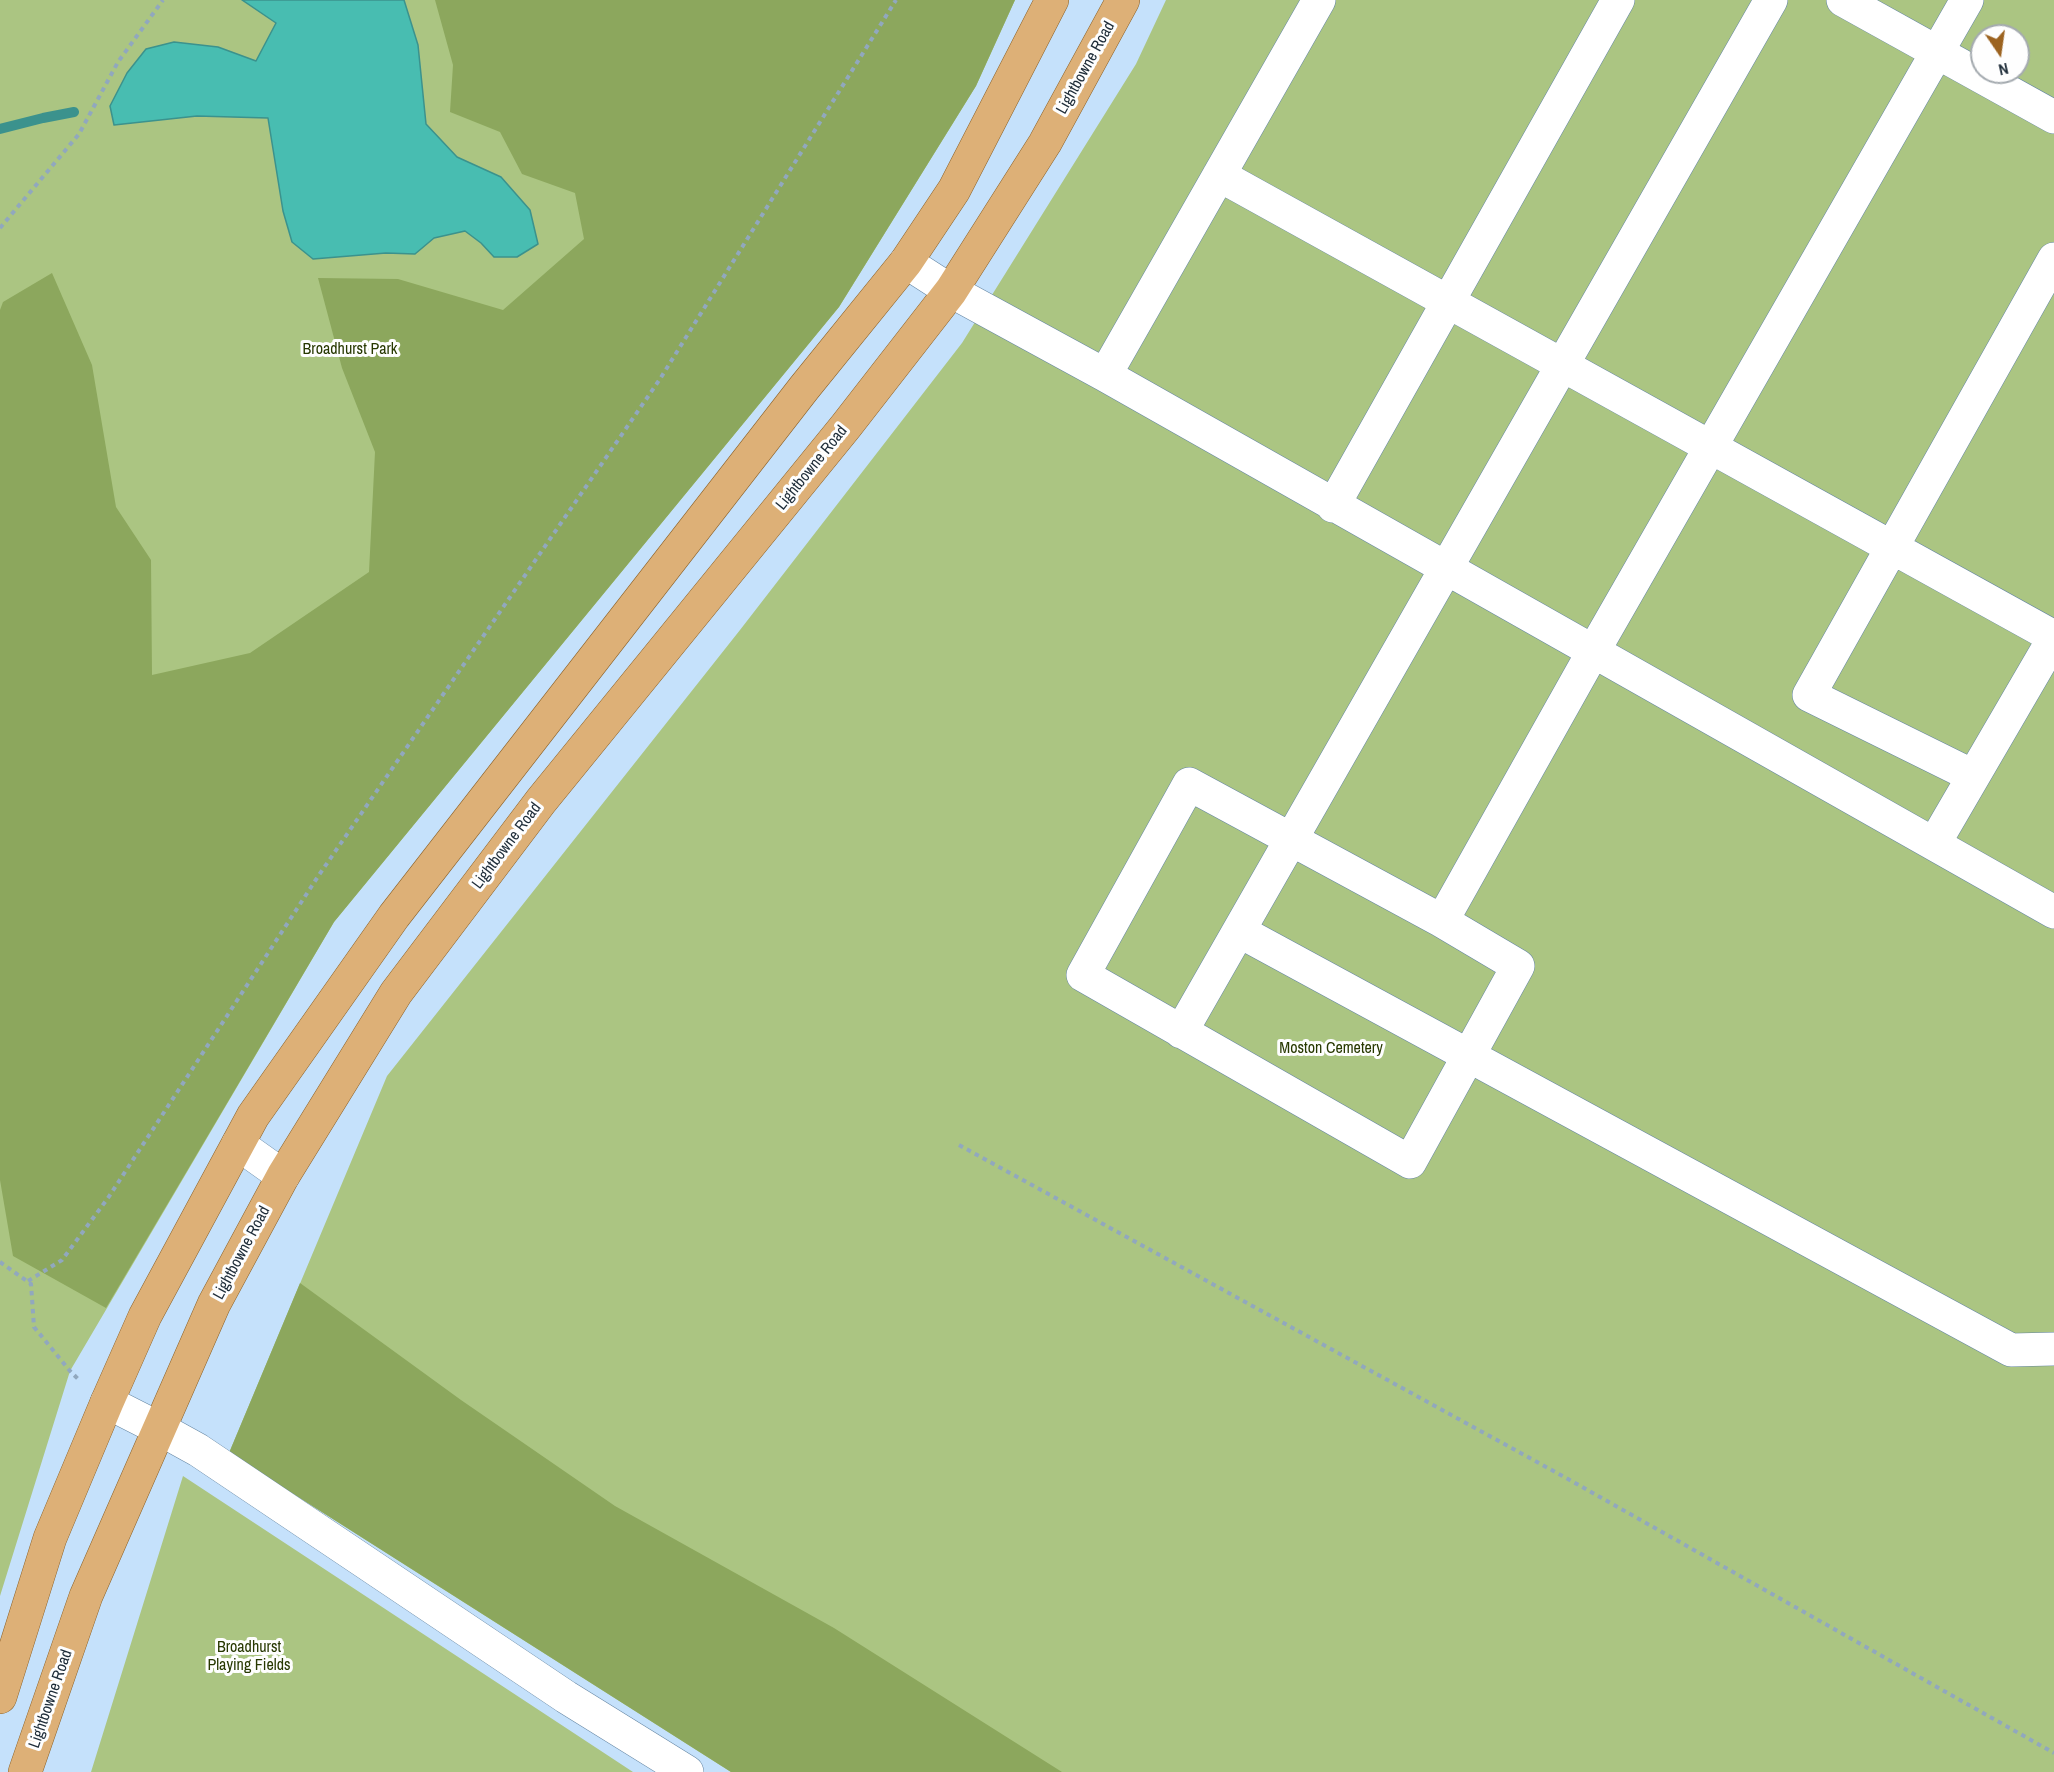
<!DOCTYPE html>
<style>
body{margin:0}
#map{position:relative;width:2054px;height:1772px;overflow:hidden;background:#c5e1fb;font-family:"Archivo Narrow",sans-serif}
canvas{display:block}
.north{position:absolute;left:1970px;top:24px;width:60px;height:60px;box-sizing:border-box;background:#fefefe;border:2px solid #a4aaaf;border-radius:50%;rotate:167deg;font-size:16px;font-weight:700;line-height:24px;text-align:center;color:#1e2c38}
.north::after{content:'';display:block;margin:auto;width:21px;height:27px;background:#9c6320;clip-path:polygon(50% 0,100% 100%,50% 72%,0 100%)}
</style>
<div id="map">
<canvas width="2054" height="1772"></canvas>
<div class="north">N</div>
</div>
<script>
const ctx = document.querySelector('canvas').getContext('2d');
ctx.lineJoin = 'round';
function fillPath(path, color) {
  ctx.fillStyle = color;
  ctx.fill(path, 'evenodd');
}
function poly(rows) {
  const path = new Path2D();
  for (const r of rows) {
    path.moveTo(r[0], r[1]);
    for (let i = 2; i < r.length; i += 2) path.lineTo(r[i], r[i + 1]);
  }
  return path;
}
function stroke(path, color, width, dash) {
  ctx.strokeStyle = color;
  ctx.lineWidth = width;
  ctx.lineCap = dash ? 'butt' : 'round';
  ctx.setLineDash(dash || []);
  ctx.stroke(path);
}
function label(font, color, halo, rows, align = 'center') {
  ctx.font = font + ' "Archivo Narrow",sans-serif';
  ctx.lineWidth = 6;
  ctx.setLineDash([]);
  ctx.textBaseline = 'middle';
  ctx.strokeStyle = halo;
  ctx.fillStyle = color;
  for (const [text, x, y, turn = 0] of rows) {
    ctx.save();
    ctx.translate(x, y);
    ctx.rotate((+turn || 0) * Math.PI / 180);
    ctx.textAlign = isNaN(turn) ? turn : align;
    if (halo) ctx.strokeText(text, 0, 0);
    ctx.fillText(text, 0, 0);
    ctx.restore();
  }
}
fillPath(poly([
 [0,0,1015,0,976,86,839,307,334,922,70,1371,0,1596],
 [1166,0,2054,0,2054,1772,731,1772,229,1453,387,1076,740,630,962,343,1136,64],
 [1982,36,2018,36,2018,72,1982,72],
 [183,1476,633,1772,91,1772]
]), '#abc582');
fillPath(poly([
 [435,0,1015,0,976,86,839,307,334,922,106,1308,13,1256,0,1180,0,310,3,302,52,273,92,365,116,507,151,560,152,675,250,653,369,572,375,452,342,368,318,278,398,279,503,310,584,239,575,193,522,174,500,132,450,112,453,65],
 [300,1283,461,1400,615,1506,834,1628,1062,1772,731,1772,229,1453]
]), '#8ca75d');
const water = poly([
 [242,0,404,0,418,45,426,124,457,157,501,177,530,210,538,244,517,257,494,257,481,243,465,231,434,238,415,254,386,253,313,259,292,242,283,211,268,118,197,116,114,125,110,106,127,73,146,49,174,42,218,47,256,61,276,23,242,0]
]);
fillPath(water, '#48bdb1');
stroke(water, '#3b928d', 1.5);
stroke(poly([
 [0,129,43,118,74,112]
]), '#3b928d', 10);
const minor = poly([
 [1843,0,2054,117],
 [1219,175,2054,637],
 [906,262,951,291,1105,375,2054,912],
 [1105,375,1319,0],
 [1333,506,1618,0],
 [1973,776,1809,695,2054,259],
 [1189,784,1442,921,1518,966,1410,1162,1083,975,1189,784],
 [1934,844,2054,638],
 [1442,921,1593,652,1967,0],
 [1239,931,2011,1350,2054,1349],
 [1181,1032,1771,0],
 [238,1144,283,1176],
 [107,1402,160,1429,198,1450,566,1697,687,1772]
]);
const major = poly([
 [0,1697,50,1538,107,1402,145,1316,253,1116,394,916,804,388,906,262,954,190,1052,0],
 [25,1772,86,1596,214,1304,283,1176,396,993,541,801,846,426,951,291,1045,143,1123,0]
]);
stroke(minor, '#6586a3', 34);
stroke(major, '#8b6026', 34);
stroke(poly([
 [0,228,79,134,118,62,163,0],
 [959,1145,1568,1479,2054,1753],
 [0,1262,31,1284,34,1327,70,1371,78,1379],
 [28,1281,62,1260,108,1198,319,875,660,379,896,0]
]), '#91a8be', 4, [4.5, 4.5]);
stroke(minor, '#fff', 33);
stroke(major, '#ddb077', 33);
label('16px', '#1e2c38', '#fefefe', [
 ["Lightbowne Road",1086,68,-61],
 ["Lightbowne Road",812,468,-51],
 ["Lightbowne Road",507,846,-53],
 ["Lightbowne Road",242,1253,-62],
 ["Lightbowne Road",51,1699,-71]
]);
label('16px', '#273800', '#fefefe', [
 ["Broadhurst Park",350,350],
 ["Moston Cemetery",1331,1049],
 ["Broadhurst",249,1648],
 ["Playing Fields",249,1666]
]);
</script>
